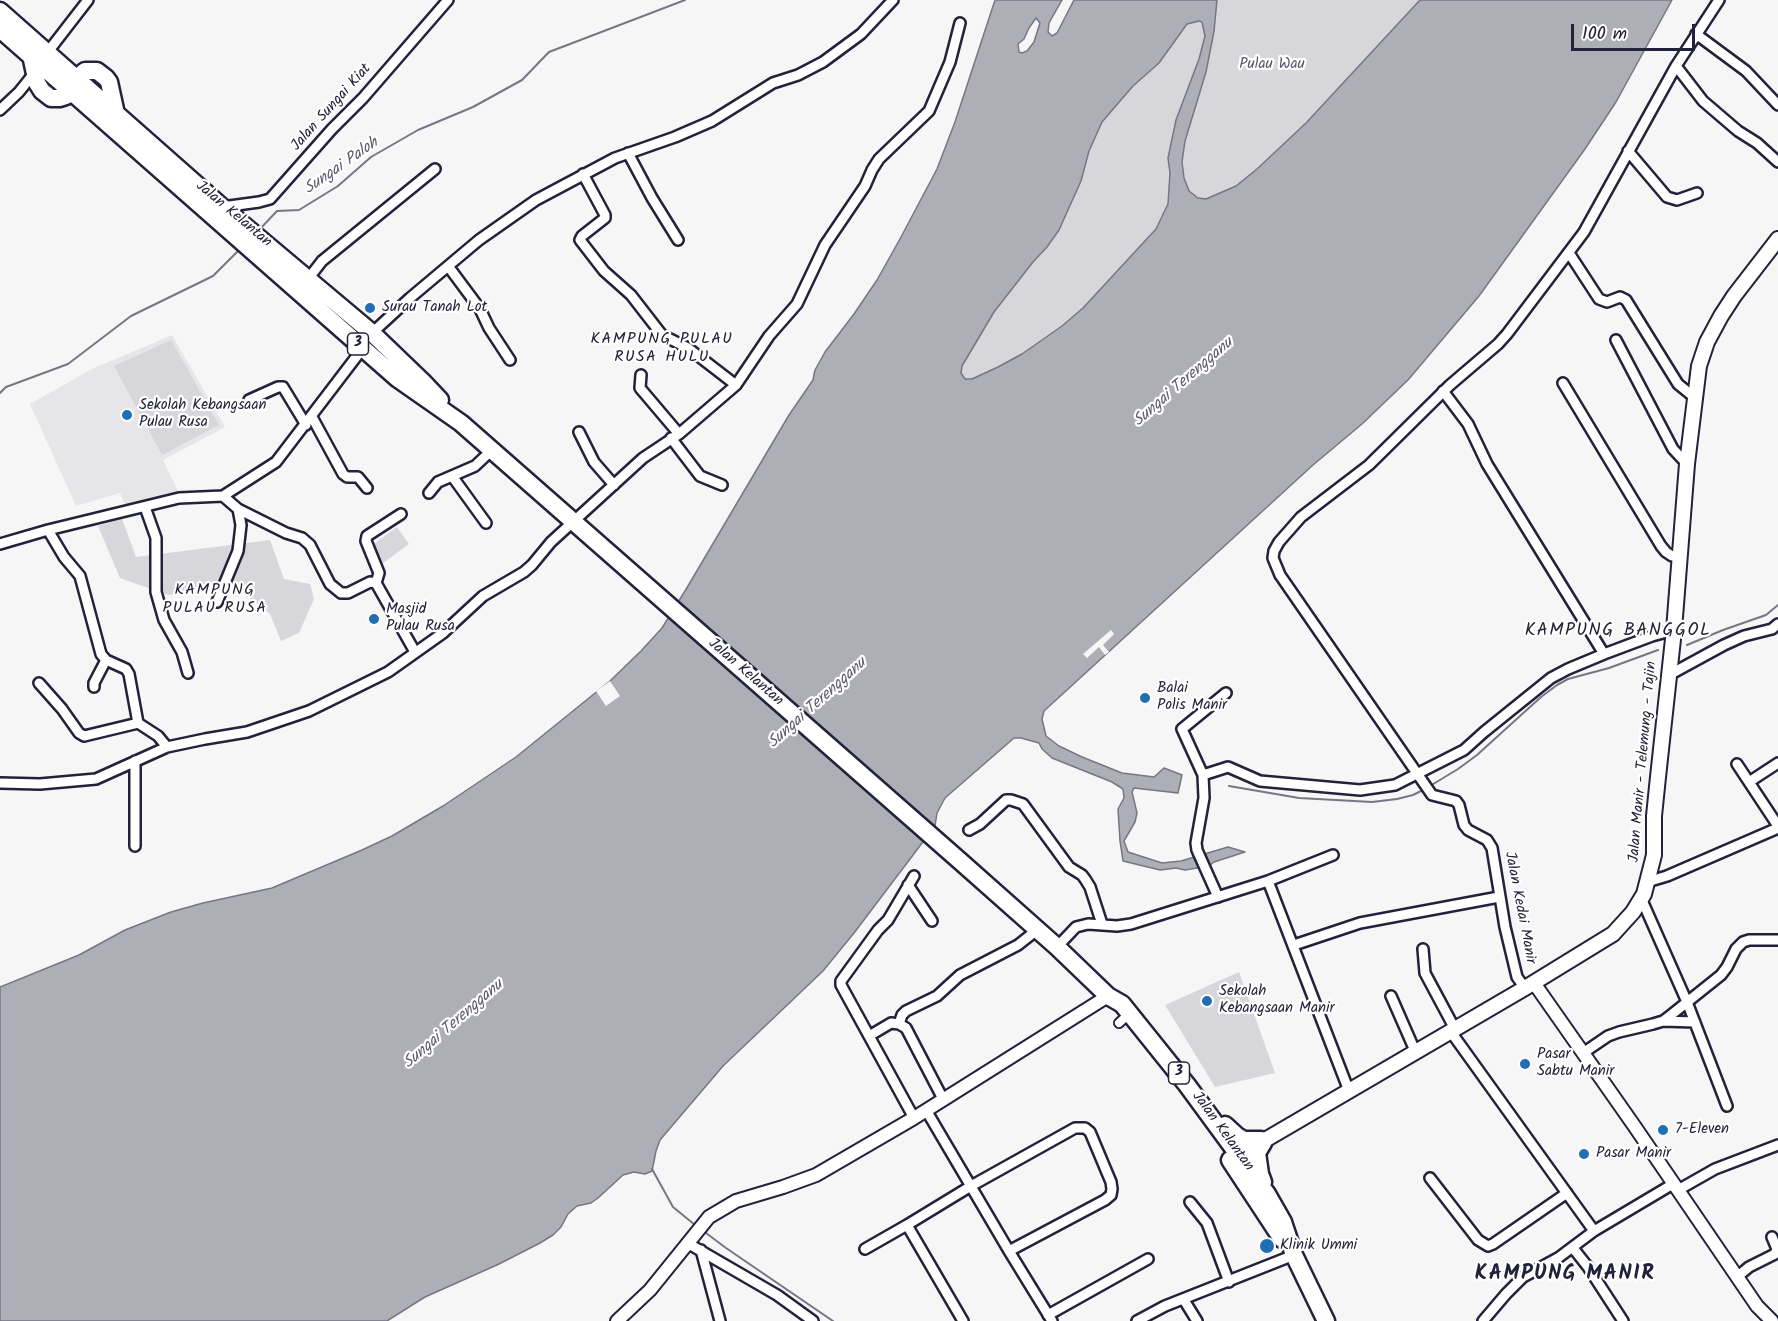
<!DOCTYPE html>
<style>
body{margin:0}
#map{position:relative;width:1778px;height:1321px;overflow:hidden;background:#f6f6f7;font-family:Kalam,sans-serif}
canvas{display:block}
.scale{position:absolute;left:1571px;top:24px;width:124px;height:27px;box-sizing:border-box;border:3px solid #22223b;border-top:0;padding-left:8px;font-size:18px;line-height:21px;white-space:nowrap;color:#22223b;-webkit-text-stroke:4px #fff;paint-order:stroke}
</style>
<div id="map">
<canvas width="1778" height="1321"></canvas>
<div class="scale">100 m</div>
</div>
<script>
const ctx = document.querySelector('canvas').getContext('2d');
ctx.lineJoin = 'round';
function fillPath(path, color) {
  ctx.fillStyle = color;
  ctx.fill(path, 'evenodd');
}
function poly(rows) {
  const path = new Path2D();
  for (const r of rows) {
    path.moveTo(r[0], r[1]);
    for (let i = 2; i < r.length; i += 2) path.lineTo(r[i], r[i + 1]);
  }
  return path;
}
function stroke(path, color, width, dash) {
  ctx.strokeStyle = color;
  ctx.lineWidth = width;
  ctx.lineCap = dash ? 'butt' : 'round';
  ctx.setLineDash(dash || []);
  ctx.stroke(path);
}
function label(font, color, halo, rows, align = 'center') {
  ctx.font = font + ' Kalam,sans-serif';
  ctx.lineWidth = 4.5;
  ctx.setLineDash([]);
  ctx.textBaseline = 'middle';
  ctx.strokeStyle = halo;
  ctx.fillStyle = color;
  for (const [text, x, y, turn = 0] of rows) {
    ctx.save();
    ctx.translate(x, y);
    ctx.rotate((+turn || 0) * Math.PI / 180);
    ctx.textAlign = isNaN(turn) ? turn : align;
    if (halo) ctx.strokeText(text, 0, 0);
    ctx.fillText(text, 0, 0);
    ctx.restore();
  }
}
fillPath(poly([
 [172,335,225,427,163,460,180,495,127,508,120,493,76,506,30,404,92,369]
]), '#e6e6e9');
fillPath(poly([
 [1217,0,1420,0,1306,123,1257,169,1236,186,1206,199,1198,199,1189,191,1184,178,1182,162,1185,141,1206,72,1214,31],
 [1199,21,1203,22,1205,36,1199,59,1176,120,1168,158,1170,173,1168,204,1156,229,1083,308,1062,326,1022,354,998,367,972,379,965,379,961,372,962,366,994,312,1033,262,1047,247,1059,230,1081,181,1089,151,1102,122,1133,86,1159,63,1187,24],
 [171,340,219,425,162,455,114,366],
 [122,519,136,557,270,540,284,579,310,584,314,599,299,633,281,641,270,614,233,585,168,595,120,578,98,526],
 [397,527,409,544,383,563,371,546],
 [1239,972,1275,1073,1215,1087,1165,1005]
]), '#d7d7db');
const water = poly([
 [995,0,1062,0,1049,23,1048,32,1052,36,1057,33,1074,0,1217,0,1214,31,1206,72,1185,141,1182,162,1184,178,1189,191,1198,198,1206,199,1236,186,1257,169,1306,123,1420,0,1672,0,1616,102,1585,149,1479,296,1408,380,1362,424,1313,465,1044,711,1042,719,1046,736,1059,746,1082,757,1122,773,1154,777,1164,768,1182,775,1178,793,1134,788,1132,792,1137,813,1135,822,1124,841,1128,852,1162,863,1181,861,1228,847,1245,852,1214,862,1209,866,1185,870,1176,868,1160,870,1123,861,1120,841,1118,809,1124,798,1123,789,1112,782,1052,758,1042,749,1039,743,1021,738,1014,738,945,798,937,813,935,826,854,933,823,971,723,1066,660,1140,656,1151,652,1171,645,1174,634,1172,623,1175,598,1198,591,1203,577,1206,568,1214,561,1227,553,1235,540,1243,499,1264,425,1297,387,1321,0,1321,0,987,79,955,125,930,171,912,203,903,272,888,362,850,392,836,443,806,516,757,610,681,641,651,662,628,685,591,789,415,813,380,815,370,825,352,854,314,877,280,901,237,937,169,955,122,995,0],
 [1036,18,1040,23,1034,42,1027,51,1022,53,1019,52,1018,44,1024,39,1029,28,1036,18],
 [1199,21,1202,22,1205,36,1199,59,1176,120,1168,158,1170,173,1168,204,1156,229,1083,308,1062,326,1022,354,998,367,972,379,965,379,961,373,962,366,994,312,1033,262,1047,247,1059,230,1081,181,1089,151,1102,122,1133,86,1159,63,1187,24,1199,21]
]);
fillPath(water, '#aeaeb7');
stroke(water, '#767685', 1.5);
fillPath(poly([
 [1111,630,1114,634,1103,645,1109,652,1105,655,1099,647,1087,658,1083,654],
 [610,681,620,696,606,706,596,691]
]), '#f6f6f7');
stroke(poly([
 [259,230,277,211,299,210,338,186,371,157,418,130,473,107,522,80,549,52,685,0],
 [0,393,6,387,68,364,131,316,213,276,240,249],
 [1687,645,1723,630,1766,615,1778,605],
 [1229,786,1299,798,1372,802,1397,799,1413,795,1425,789],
 [1430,786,1458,769,1477,755,1541,697,1557,685,1568,679,1609,668,1658,650],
 [652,1169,673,1207,695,1225],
 [702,1230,726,1248,833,1321]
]), '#767685', 2);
const pedestrian = poly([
 [1119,1023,1131,1012]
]);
const minor = poly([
 [1696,34,1746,71,1778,105],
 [47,53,88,0],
 [1676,66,1703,101,1738,131,1757,143,1778,162],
 [0,110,19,92,35,72],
 [1628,151,1667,197,1677,200,1697,193],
 [628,153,652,198,678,240],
 [583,174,605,215,605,218,582,236,580,240,604,271,631,295,662,335,688,348,736,385],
 [222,207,259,202,270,199,332,129,363,98,448,0],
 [1569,253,1599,299,1607,302,1620,297,1626,300,1678,384,1694,397],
 [448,266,480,309,489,328,510,360],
 [308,279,322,261,435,169],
 [372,333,410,298,479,240,536,200,615,158,675,137,712,121,773,83,798,75,823,62,861,34,893,0],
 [1616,340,1673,449,1687,464],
 [641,375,640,388,679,434],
 [1563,383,1661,546,1666,552,1672,556,1680,558],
 [1443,391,1468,424,1487,464,1604,654],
 [249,400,278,387,283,387,306,425],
 [312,417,343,474,347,477,358,477,367,488],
 [579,432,594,462,614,485],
 [671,438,700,476,722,485],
 [452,476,486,523],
 [429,493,438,482,475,466,492,450],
 [223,496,238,509,286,533,302,538,310,545,330,584,341,593,348,593,370,582,376,583,415,652],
 [145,507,156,538,156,592,164,620,182,652,188,673],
 [48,530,64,557,80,576,101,654,106,660,126,669,129,674,138,723,158,736,167,747],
 [0,544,48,530,179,498,223,496,276,462,363,348],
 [376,583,379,573,366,541,367,536,401,514],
 [217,602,238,551,241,525,238,509],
 [1669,675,1724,645,1744,636,1772,629,1778,624],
 [39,683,62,709,79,733,84,736,138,723],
 [94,687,94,683,106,660],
 [135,761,135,846],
 [1737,764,1778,826],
 [1203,775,1228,767,1260,781,1360,790,1395,785,1464,750,1484,732,1551,678,1568,669,1604,654,1652,636,1674,630],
 [1749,782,1778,763],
 [0,783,40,784,96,779,167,747,205,739,247,732,309,711,388,672,443,633,483,596,524,572,532,565,551,542,643,458,679,434,736,385,769,336,797,304,825,245,865,186,872,170,879,159,929,111,950,62,960,23],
 [969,830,980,824,1006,800,1011,800,1023,804,1069,867,1082,875,1085,879,1090,887,1102,924],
 [1268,881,1349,1091],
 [1647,882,1667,876,1778,828],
 [908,885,932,921],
 [1218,897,1197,850,1196,843,1204,798,1203,775,1182,729,1226,693],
 [1641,898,1687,1002,1727,1106],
 [1294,945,1360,923,1499,897],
 [1057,947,1076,927,1088,924,1117,926,1131,924,1268,881,1333,855],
 [1423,949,1425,973,1455,1029],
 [1525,988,1517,977,1505,927,1492,848,1487,840,1468,830,1464,825,1459,805,1456,801,1432,795,1280,575,1273,558,1274,551,1279,542,1301,517,1369,465,1450,385,1498,344,1507,334,1584,232,1676,66,1719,0],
 [1391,996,1416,1053],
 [1663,1021,1695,1022],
 [899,1024,902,1015,906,1011,937,996,960,975,1018,945,1037,930],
 [1451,1032,1594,1231],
 [869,1036,891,1023,899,1024,906,1028,943,1099],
 [1583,1053,1608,1036,1619,1032,1653,1024,1663,1021,1671,1015,1721,975,1727,967,1736,949,1743,942,1749,940,1778,940],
 [926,1110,1009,1251,1052,1321],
 [914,1118,841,985,841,981,878,930,888,920,914,876],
 [1430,1178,1478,1240,1488,1246,1493,1244,1567,1193],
 [1678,1190,1715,1169,1778,1145],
 [1190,1202,1207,1223,1229,1282],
 [689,1244,777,1295,813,1321],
 [1573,1248,1588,1267,1623,1321],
 [865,1249,907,1225],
 [701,1250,720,1321],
 [1737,1277,1749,1267,1775,1254,1777,1249,1772,1237],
 [1184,1300,1197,1321],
 [1048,1315,1148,1259],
 [963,1321,907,1225,971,1186,1075,1128,1085,1128,1090,1132,1111,1182,1112,1189,1111,1195,1105,1200,1009,1251],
 [1137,1321,1165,1306,1294,1255],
 [1483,1321,1506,1294,1523,1277,1558,1258,1594,1231,1673,1184]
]);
const tertiary = poly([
 [1534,983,1635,1127,1757,1306,1772,1321],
 [617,1321,650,1290,709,1217,736,1201,783,1187,816,1175,914,1118,1108,996]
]);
const secondary = poly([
 [1233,1164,1265,1140,1525,988,1613,934,1633,912,1644,894,1654,855,1654,816,1658,777,1674,630,1687,464,1699,366,1707,342,1721,316,1734,296,1778,239]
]);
const trunk = poly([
 [0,11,222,207,372,333,423,382,440,400],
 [0,29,398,379,461,423,960,861,1057,947,1108,996,1122,1004,1187,1085,1267,1194,1283,1222,1294,1255,1326,1321],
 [31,55,37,83,42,91,51,98,60,98,66,96,70,91,70,83],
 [77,89,75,86,76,79,85,71,97,71,106,78,109,82,116,114],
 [1225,1125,1237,1136,1244,1140,1261,1140],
 [1230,1160,1282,1239],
 [1263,1182,1260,1174,1257,1153,1263,1143]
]);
stroke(pedestrian, '#22223b', 12);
stroke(minor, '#22223b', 14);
stroke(tertiary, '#22223b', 16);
stroke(secondary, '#22223b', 18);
stroke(trunk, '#22223b', 21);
stroke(pedestrian, '#fff', 8);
stroke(minor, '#fff', 9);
stroke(tertiary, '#fff', 12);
stroke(secondary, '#fff', 14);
stroke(trunk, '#fff', 16);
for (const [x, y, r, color] of [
 [370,308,6,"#1f6fb2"],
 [127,415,6,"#1f6fb2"],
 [374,619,6,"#1f6fb2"],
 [1145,698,6,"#1f6fb2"],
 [1207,1001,6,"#1f6fb2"],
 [1525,1064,6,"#1f6fb2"],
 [1663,1130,6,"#1f6fb2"],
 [1584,1154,6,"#1f6fb2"],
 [1267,1246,8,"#1f6fb2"]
]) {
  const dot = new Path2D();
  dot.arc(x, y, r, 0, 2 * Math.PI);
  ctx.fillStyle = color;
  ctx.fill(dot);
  stroke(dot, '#fff', 2);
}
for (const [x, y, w] of [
 [358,344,21],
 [1179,1073,21]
]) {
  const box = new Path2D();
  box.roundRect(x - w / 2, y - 11, w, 22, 4.5);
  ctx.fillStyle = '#fff';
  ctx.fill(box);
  stroke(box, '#22223b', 1.5);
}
label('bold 14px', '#22223b', null, [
 ["3",358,344],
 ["3",1179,1073]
]);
label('15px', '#58586b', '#fff', [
 ["Pulau Wau",1272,65]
]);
label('15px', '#22223b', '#fff', [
 ["Jalan Sungai Kiat",332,108,-48],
 ["Jalan Kelantan",233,215,40],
 ["Jalan Kelantan",745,673,41],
 ["Jalan Manir - Telemung - Tajin",1644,762,-85],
 ["Jalan Kedai Manir",1519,908,79],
 ["Jalan Kelantan",1222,1132,54]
]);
label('15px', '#22223b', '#fff', [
 ["Surau Tanah Lot",382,308],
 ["Sekolah Kebangsaan",139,406],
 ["Pulau Rusa",139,423],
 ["Masjid",386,610],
 ["Pulau Rusa",386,627],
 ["Balai",1157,689],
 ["Polis Manir",1157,706],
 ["Sekolah",1219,992],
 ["Kebangsaan Manir",1219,1009],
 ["Pasar",1537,1055],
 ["Sabtu Manir",1537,1072],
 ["7-Eleven",1675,1130],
 ["Pasar Manir",1596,1154],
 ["Klinik Ummi",1280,1246]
], 'left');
label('italic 16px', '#5a5a6d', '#fff', [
 ["Sungai Paloh",342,167,-35],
 ["Sungai Terengganu",1184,383,-41],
 ["Sungai Terengganu",818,704,-42],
 ["Sungai Terengganu",454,1025,-41]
]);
ctx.letterSpacing = '1.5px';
label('16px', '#22223b', '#fff', [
 ["KAMPUNG PULAU",662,340],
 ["RUSA HULU",662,358],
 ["KAMPUNG",215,591],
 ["PULAU RUSA",215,609]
]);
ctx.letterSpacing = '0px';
ctx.letterSpacing = '1.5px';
label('18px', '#22223b', '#fff', [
 ["KAMPUNG BANGGOL",1618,632]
]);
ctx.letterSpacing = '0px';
ctx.letterSpacing = '1.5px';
label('bold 21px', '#22223b', '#fff', [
 ["KAMPUNG MANIR",1565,1275]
]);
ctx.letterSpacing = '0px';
</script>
